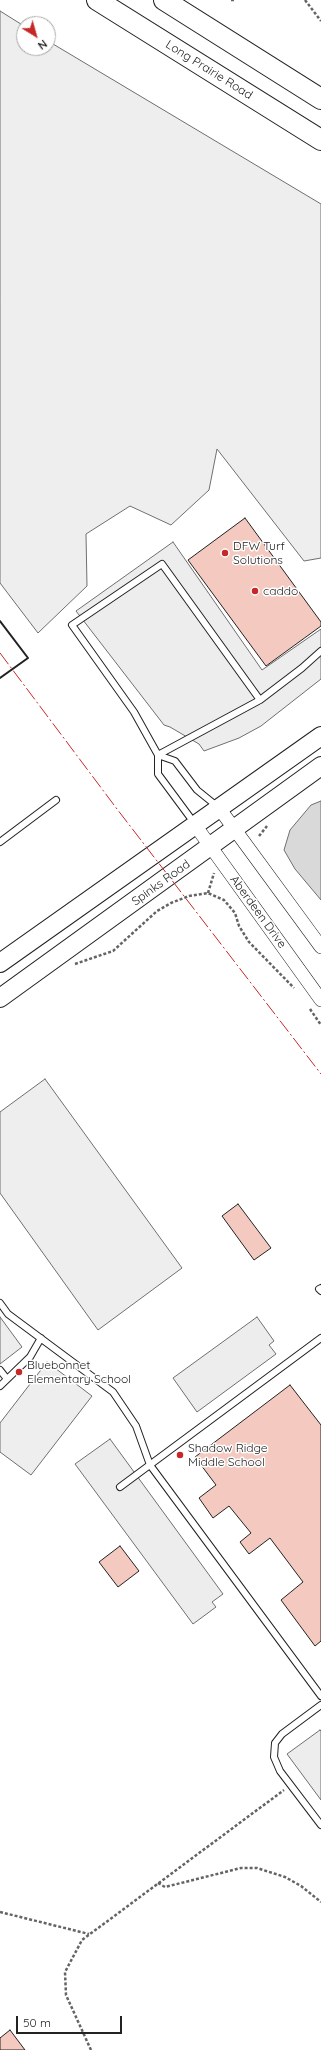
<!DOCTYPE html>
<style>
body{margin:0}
#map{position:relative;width:321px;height:2050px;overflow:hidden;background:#fff;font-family:Quicksand,sans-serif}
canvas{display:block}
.north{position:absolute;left:16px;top:16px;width:40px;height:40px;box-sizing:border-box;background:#fff;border:1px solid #a7a7a7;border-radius:50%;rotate:143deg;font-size:11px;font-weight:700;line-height:16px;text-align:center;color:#222}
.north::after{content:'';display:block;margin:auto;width:14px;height:18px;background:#c62828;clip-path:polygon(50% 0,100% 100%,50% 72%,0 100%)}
.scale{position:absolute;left:16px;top:2016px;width:106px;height:18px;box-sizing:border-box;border:2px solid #222;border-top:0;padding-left:5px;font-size:12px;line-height:14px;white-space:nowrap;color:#222;-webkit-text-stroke:3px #fff;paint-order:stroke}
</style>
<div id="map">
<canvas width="321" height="2050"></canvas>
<div class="north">N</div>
<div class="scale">50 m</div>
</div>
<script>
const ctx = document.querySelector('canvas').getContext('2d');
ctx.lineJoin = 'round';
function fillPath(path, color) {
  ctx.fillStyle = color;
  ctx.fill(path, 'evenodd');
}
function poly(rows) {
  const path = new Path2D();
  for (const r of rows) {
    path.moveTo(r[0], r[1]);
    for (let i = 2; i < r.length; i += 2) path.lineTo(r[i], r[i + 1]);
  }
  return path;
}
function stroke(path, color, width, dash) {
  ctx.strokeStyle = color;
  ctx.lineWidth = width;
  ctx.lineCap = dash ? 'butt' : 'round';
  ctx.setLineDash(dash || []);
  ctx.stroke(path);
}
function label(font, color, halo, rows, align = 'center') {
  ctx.font = font + ' Quicksand,sans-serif';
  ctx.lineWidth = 3;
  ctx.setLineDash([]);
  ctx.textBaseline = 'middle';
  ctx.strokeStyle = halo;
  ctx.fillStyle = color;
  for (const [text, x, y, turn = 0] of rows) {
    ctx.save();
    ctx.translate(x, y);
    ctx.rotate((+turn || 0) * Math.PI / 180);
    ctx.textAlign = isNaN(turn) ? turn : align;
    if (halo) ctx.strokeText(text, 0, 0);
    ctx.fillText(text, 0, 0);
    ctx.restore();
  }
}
const green = poly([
 [0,11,24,26,24,48,48,48,48,41,321,204,321,558,304,561,217,449,209,490,171,525,130,506,86,534,87,586,38,633,0,583,0,11],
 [45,1079,182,1268,98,1330,0,1193,0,1112,45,1079],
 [47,1362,92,1396,31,1475,0,1452,0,1423,47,1362]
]);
fillPath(green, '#eee');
stroke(green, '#6f6f6f', 1);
const parking = poly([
 [173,542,262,670,321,629,321,679,261,726,239,738,204,751,199,744,170,727,164,725,76,611,173,542],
 [0,1317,22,1347,0,1364,0,1317],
 [257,1317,274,1341,269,1345,276,1354,197,1412,173,1378,257,1317],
 [110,1439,223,1594,212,1602,216,1607,193,1624,75,1464,110,1439],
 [320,1730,321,1731,321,1800,287,1754,320,1730]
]);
fillPath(parking, '#ededed');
stroke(parking, '#6f6f6f', 1);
const water = poly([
 [321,801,321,900,295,869,284,850,290,830,311,805,321,801]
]);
fillPath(water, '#d9d9d9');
stroke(water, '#6f6f6f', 1);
const building = poly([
 [245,518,321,622,321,626,266,666,188,560,245,518],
 [238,1204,271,1248,254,1260,222,1216,238,1204],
 [290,1385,321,1425,321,1641,315,1646,281,1600,303,1582,270,1538,249,1554,240,1542,251,1533,229,1506,213,1518,199,1498,216,1485,195,1457,290,1385],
 [120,1546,139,1571,118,1587,99,1562,120,1546],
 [10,2030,25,2050,0,2050,0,2038,10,2030]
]);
fillPath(building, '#f3c9c0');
stroke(building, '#222', 1);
const service = poly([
 [158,755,260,700,302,668,321,651],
 [158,755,175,761,197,790,218,807],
 [195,824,158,774,158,755,134,712,72,625,162,564,260,700],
 [0,842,56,800],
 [321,1288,319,1289,321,1291],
 [0,1303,8,1314,113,1392,136,1426,150,1465,321,1696],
 [0,1370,7,1379],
 [0,1386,30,1357,41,1338],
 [120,1487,321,1338],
 [321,1705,282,1734,275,1743,274,1757,280,1771,321,1825]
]);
const minor = poly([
 [219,808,321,947],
 [195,825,321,1000]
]);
const secondary = poly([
 [0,963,321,736],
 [0,998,321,766]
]);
const primary = poly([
 [97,0,321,140],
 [164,0,321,99]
]);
stroke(service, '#222', 8);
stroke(minor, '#222', 14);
stroke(secondary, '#222', 20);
stroke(primary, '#222', 22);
stroke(poly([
 [231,0,234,0],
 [305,0,321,21],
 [259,836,267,826],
 [208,893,214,873],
 [75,964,113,951,157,911,171,903,189,896,208,893,224,900,235,913,239,926,249,942,294,988],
 [310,1009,321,1025],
 [158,1883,165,1887,241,1868,257,1868,285,1877,301,1886,321,1902],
 [0,1912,89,1934],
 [91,2050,66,1995,65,1972,82,1940,284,1790]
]), '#646464', 2.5, [3, 2]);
stroke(service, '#fff', 6);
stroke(minor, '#fff', 13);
stroke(secondary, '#fff', 18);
stroke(primary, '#fff', 20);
stroke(poly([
 [0,621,28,658,0,678]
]), '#222', 2);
stroke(poly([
 [0,653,117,809,321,1074]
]), '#c62828', 1, [14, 3, 2, 3]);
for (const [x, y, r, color] of [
 [225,553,4,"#c62828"],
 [255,591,4,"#c62828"],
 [19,1372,4,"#c62828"],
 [180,1455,4,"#c62828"]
]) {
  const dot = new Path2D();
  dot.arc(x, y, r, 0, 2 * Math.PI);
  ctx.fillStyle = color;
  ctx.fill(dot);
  stroke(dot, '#fff', 1.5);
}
label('12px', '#222', '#fff', [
 ["Long Prairie Road",209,70,32],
 ["Spinks Road",161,883,-36],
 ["Aberdeen Drive",258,912,54]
]);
label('12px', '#222', '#fff', [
 ["DFW Turf",233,546],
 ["Solutions",233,560],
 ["caddo",263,591],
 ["Bluebonnet",27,1365],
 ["Elementary School",27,1379],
 ["Shadow Ridge",188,1448],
 ["Middle School",188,1462]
], 'left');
</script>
